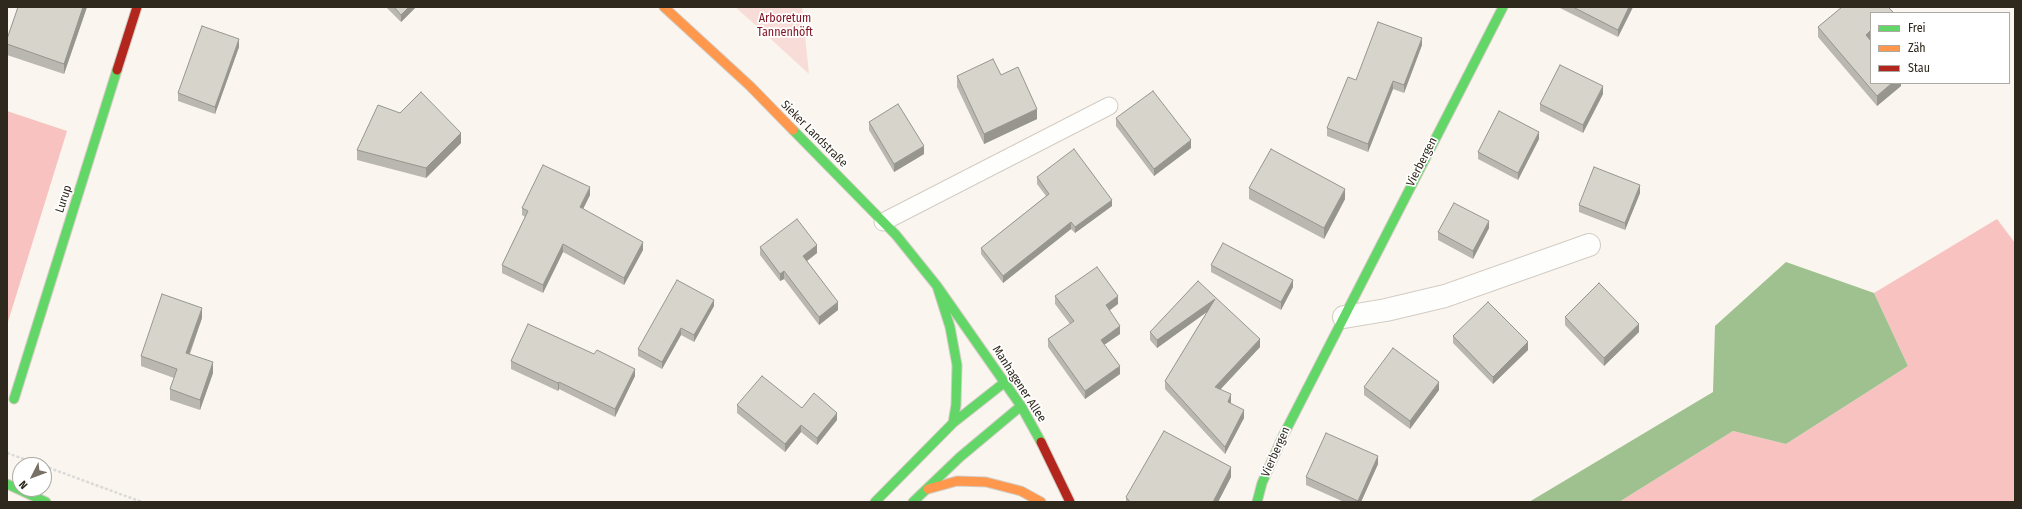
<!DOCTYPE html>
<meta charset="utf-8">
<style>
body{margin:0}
#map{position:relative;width:2022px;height:509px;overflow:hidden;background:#faf5ee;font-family:"Fira Sans Condensed",sans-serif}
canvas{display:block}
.frame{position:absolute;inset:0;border:8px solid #2f281d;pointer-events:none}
.legend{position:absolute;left:1870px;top:12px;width:140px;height:72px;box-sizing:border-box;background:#fff;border:1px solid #aca9a5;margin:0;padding:5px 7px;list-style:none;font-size:12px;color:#2f281d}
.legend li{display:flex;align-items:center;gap:8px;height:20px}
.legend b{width:20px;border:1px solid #aca9a5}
.north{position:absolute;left:12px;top:457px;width:40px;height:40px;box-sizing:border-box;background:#fff;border:1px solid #aca9a5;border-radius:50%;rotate:228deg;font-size:11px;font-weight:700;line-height:16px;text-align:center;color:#2f281d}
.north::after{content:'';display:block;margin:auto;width:14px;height:18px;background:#767066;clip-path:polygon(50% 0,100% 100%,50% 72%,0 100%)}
</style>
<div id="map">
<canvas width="2022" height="509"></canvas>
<div class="frame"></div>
<ul class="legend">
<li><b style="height:5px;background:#63d668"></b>Frei</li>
<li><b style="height:5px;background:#ff974d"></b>Zäh</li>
<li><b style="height:5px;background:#b3261e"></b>Stau</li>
</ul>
<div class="north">N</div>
</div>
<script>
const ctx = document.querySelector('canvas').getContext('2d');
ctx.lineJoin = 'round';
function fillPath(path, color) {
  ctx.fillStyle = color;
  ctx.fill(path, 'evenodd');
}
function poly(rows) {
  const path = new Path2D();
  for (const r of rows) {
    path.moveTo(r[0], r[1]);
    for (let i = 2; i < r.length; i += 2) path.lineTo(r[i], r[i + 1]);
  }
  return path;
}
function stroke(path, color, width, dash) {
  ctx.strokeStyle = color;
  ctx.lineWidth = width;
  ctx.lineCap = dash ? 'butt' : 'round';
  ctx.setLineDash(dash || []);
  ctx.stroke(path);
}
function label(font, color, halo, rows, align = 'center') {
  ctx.font = font + ' "Fira Sans Condensed",sans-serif';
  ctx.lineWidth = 3.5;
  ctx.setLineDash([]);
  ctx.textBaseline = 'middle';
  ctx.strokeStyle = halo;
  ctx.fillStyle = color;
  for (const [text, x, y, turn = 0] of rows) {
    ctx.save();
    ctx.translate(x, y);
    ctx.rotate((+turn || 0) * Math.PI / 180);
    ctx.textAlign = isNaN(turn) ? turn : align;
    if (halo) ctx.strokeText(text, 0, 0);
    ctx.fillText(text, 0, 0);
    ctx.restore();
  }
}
fillPath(poly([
 [735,7,802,7,809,74,751,21]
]), '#f8dcd7');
fillPath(poly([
 [7,111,67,131,7,325],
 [1997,219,2015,243,2015,502,1619,502,1733,431,1786,444,1908,366,1874,293]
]), '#f7c2bf');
fillPath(poly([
 [1786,262,1874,293,1908,366,1786,444,1733,431,1619,502,1529,502,1713,392,1715,326]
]), '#9fc18f');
const lane = poly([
 [883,222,1109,106]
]);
const street = poly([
 [1344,317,1386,310,1445,296,1589,245]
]);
const fast = poly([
 [793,130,896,235,937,286,1021,406,1041,442],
 [937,286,950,327,957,365,956,405,953,423],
 [14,399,117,70],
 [7,484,46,502],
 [875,502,953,423,1005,382],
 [913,502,960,457,1021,406],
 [1257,502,1262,483,1283,436,1503,7]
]);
const slow = poly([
 [664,7,750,86,793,130],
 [928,489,957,481,986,482,1021,491,1041,502]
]);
const jam = poly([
 [117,70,137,7],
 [1041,442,1070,502]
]);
stroke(lane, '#d2ccc4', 19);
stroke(street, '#d2ccc4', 24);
stroke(fast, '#d2ccc4', 11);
stroke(slow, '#d2ccc4', 11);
stroke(jam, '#d2ccc4', 11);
stroke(poly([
 [7,453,41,465],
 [44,466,142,502]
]), '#dbdad8', 2.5, [3, 2]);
stroke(lane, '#fefefc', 17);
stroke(street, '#fefefc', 22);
stroke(fast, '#63d668', 9);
stroke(slow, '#ff974d', 9);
stroke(jam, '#b3261e', 9);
fillPath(poly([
 [18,7,87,7,64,74,7,55,7,39],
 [386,7,416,7,401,22],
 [1558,7,1633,7,1618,37],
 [1842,7,1888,7,1893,12,1893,13,1871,13,1871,83,1901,83,1901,86,1877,106,1818,37,1818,27],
 [1422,45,1404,93,1393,89,1368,152,1327,136,1327,128,1356,80],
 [239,47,215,114,178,101,178,93],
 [1001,75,1037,119,984,144,957,87,957,76],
 [1603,94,1583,133,1540,111,1540,104],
 [1116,118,1191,148,1154,176,1116,126],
 [869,122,924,154,894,172,869,130],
 [1539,139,1518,180,1478,159,1478,152],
 [461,143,426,178,357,160,357,150],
 [1037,177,1112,206,1075,233,1071,229,1003,283,981,254,981,248,1046,196,1037,184],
 [1249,188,1345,199,1324,239,1249,199],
 [1640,193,1625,230,1579,212,1579,205],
 [590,195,583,209,643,250,624,285,563,252,543,293,502,273,502,265,525,217,522,215,522,208],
 [1489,228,1473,259,1438,240,1438,232],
 [760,247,817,253,807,261,838,310,819,325,784,279,780,281,760,255],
 [1211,265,1293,287,1281,310,1211,272],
 [1198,281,1260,347,1220,390,1231,402,1230,403,1244,418,1225,454,1165,389,1165,381,1207,312,1157,348,1150,340,1150,332],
 [1055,296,1118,304,1109,310,1120,334,1104,345,1120,374,1085,399,1048,347,1048,339,1070,324,1055,304],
 [714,306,694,342,681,335,662,369,638,356,638,349],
 [1565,317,1639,332,1604,366,1565,325],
 [202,318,190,354,213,373,200,410,170,400,170,389,174,378,141,366,141,356],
 [1453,336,1528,350,1493,384,1453,343],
 [511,361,635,376,615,417,559,389,558,391,511,369],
 [1364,387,1439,390,1410,429,1364,395],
 [737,405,802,408,837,420,817,445,801,432,785,452,737,413],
 [1378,464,1361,502,1344,502,1306,485,1306,477],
 [1231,477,1218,502,1126,502,1126,497]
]), '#b9b7af');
fillPath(poly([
 [83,7,87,7,64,74,64,64],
 [409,7,416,7,401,22,401,15],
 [1629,7,1633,7,1618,37,1618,30],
 [1871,30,1871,41,1866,35],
 [1422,38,1422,45,1404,93,1404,85],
 [239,39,239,47,215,114,215,107],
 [1393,81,1393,89,1368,152,1368,144],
 [1892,83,1901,83,1901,86,1877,106,1877,96],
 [1603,86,1603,94,1583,133,1583,125],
 [1037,109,1037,119,984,144,984,134],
 [1539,132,1539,139,1518,180,1518,173],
 [461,133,461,143,426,178,426,168],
 [1191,140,1191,148,1154,176,1154,169],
 [924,146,924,154,894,172,894,164],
 [1640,185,1640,193,1625,230,1625,223],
 [590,187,590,195,580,215,580,207],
 [1345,189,1345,199,1324,239,1324,228],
 [1112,200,1112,206,1075,233,1075,227],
 [1489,221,1489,228,1473,259,1473,251],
 [1071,222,1071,229,1003,283,1003,276],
 [643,242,643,250,624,285,624,278],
 [563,244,563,252,543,293,543,285],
 [817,245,817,253,803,264,803,256],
 [784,271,784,279,780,281,780,274],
 [1293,280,1293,287,1281,310,1281,302],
 [1118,296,1118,304,1106,313,1106,305],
 [1215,299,1215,306,1157,348,1157,340],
 [714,300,714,306,694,342,694,335],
 [838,302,838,310,819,325,819,317],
 [202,308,202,318,186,363,186,353],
 [1639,324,1639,332,1604,366,1604,358],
 [1120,326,1120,334,1101,347,1101,340],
 [681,328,681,335,662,369,662,362],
 [1260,339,1260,347,1215,395,1215,387],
 [1528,342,1528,350,1493,384,1493,377],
 [213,362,213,373,200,410,200,400],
 [1120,366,1120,374,1085,399,1085,391],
 [635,369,635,376,615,417,615,409],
 [559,382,559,389,558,391,558,383],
 [1439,382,1439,390,1410,429,1410,421],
 [1231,394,1231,402,1228,410,1228,402],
 [1244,410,1244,418,1225,454,1225,447],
 [837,413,837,420,817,445,817,438],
 [801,425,801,432,785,452,785,444],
 [1378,456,1378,464,1361,502,1358,502,1358,501],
 [1231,467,1231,477,1218,502,1213,502]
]), '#96958e');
const building = poly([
 [18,7,83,7,64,64,7,44,7,39,18,7],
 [394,7,409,7,401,15,394,7],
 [1573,7,1629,7,1618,30,1573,7],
 [1842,7,1888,7,1893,12,1891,13,1871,13,1871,30,1866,35,1871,41,1871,83,1892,83,1877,96,1818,27,1842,7],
 [1378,22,1422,38,1404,85,1393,81,1368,144,1327,128,1348,77,1356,80,1378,22],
 [202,26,239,39,215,107,178,93,202,26],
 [993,59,1001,75,1018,67,1037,109,984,134,957,76,993,59],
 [1560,65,1603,86,1583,125,1540,104,1560,65],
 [1153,91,1191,140,1154,169,1116,118,1153,91],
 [421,92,461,133,426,168,357,150,378,105,400,113,421,92],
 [898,104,924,146,894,164,869,122,898,104],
 [1499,111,1539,132,1518,173,1478,152,1499,111],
 [1074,149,1112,200,1075,227,1071,222,1003,276,981,248,1049,194,1037,177,1074,149],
 [1271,149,1345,189,1324,228,1249,188,1271,149],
 [543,165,590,187,580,207,643,242,624,278,563,244,543,285,502,265,528,211,522,208,543,165],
 [1594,167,1640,185,1625,223,1579,205,1594,167],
 [1454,203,1489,221,1473,251,1438,232,1454,203],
 [797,219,817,245,803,256,838,302,819,317,784,271,780,274,760,247,797,219],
 [1223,243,1293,280,1281,302,1211,265,1223,243],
 [1097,267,1118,296,1106,305,1120,326,1101,340,1120,366,1085,391,1048,339,1074,321,1055,296,1097,267],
 [677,280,714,300,694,335,681,328,662,362,638,349,677,280],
 [1198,281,1260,339,1215,387,1231,394,1228,402,1244,410,1225,447,1165,381,1215,299,1157,340,1150,332,1198,281],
 [1599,283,1639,324,1604,358,1565,317,1599,283],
 [162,294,202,308,186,353,213,362,200,400,170,389,177,369,141,356,162,294],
 [1488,302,1528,342,1493,377,1453,336,1488,302],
 [528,324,594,354,597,350,635,369,615,409,559,382,558,383,511,361,528,324],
 [1393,348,1439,382,1410,421,1364,387,1393,348],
 [762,376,802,408,814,393,837,413,817,438,801,425,785,444,737,405,762,376],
 [1164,431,1231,467,1213,502,1130,502,1126,497,1164,431],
 [1326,433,1378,456,1358,501,1306,477,1326,433]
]);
fillPath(building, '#d7d5cb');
stroke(building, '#96958e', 1);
label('12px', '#831826', '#fff', [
 ["Arboretum",785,19],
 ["Tannenhöft",785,33]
]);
label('12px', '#2f281d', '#fff', [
 ["Sieker Landstraße",814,134,45],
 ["Vierbergen",1422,162,-63],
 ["Lurup",64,199,-72],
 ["Manhagener Allee",1019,384,57],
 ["Vierbergen",1276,452,-66]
]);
</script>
